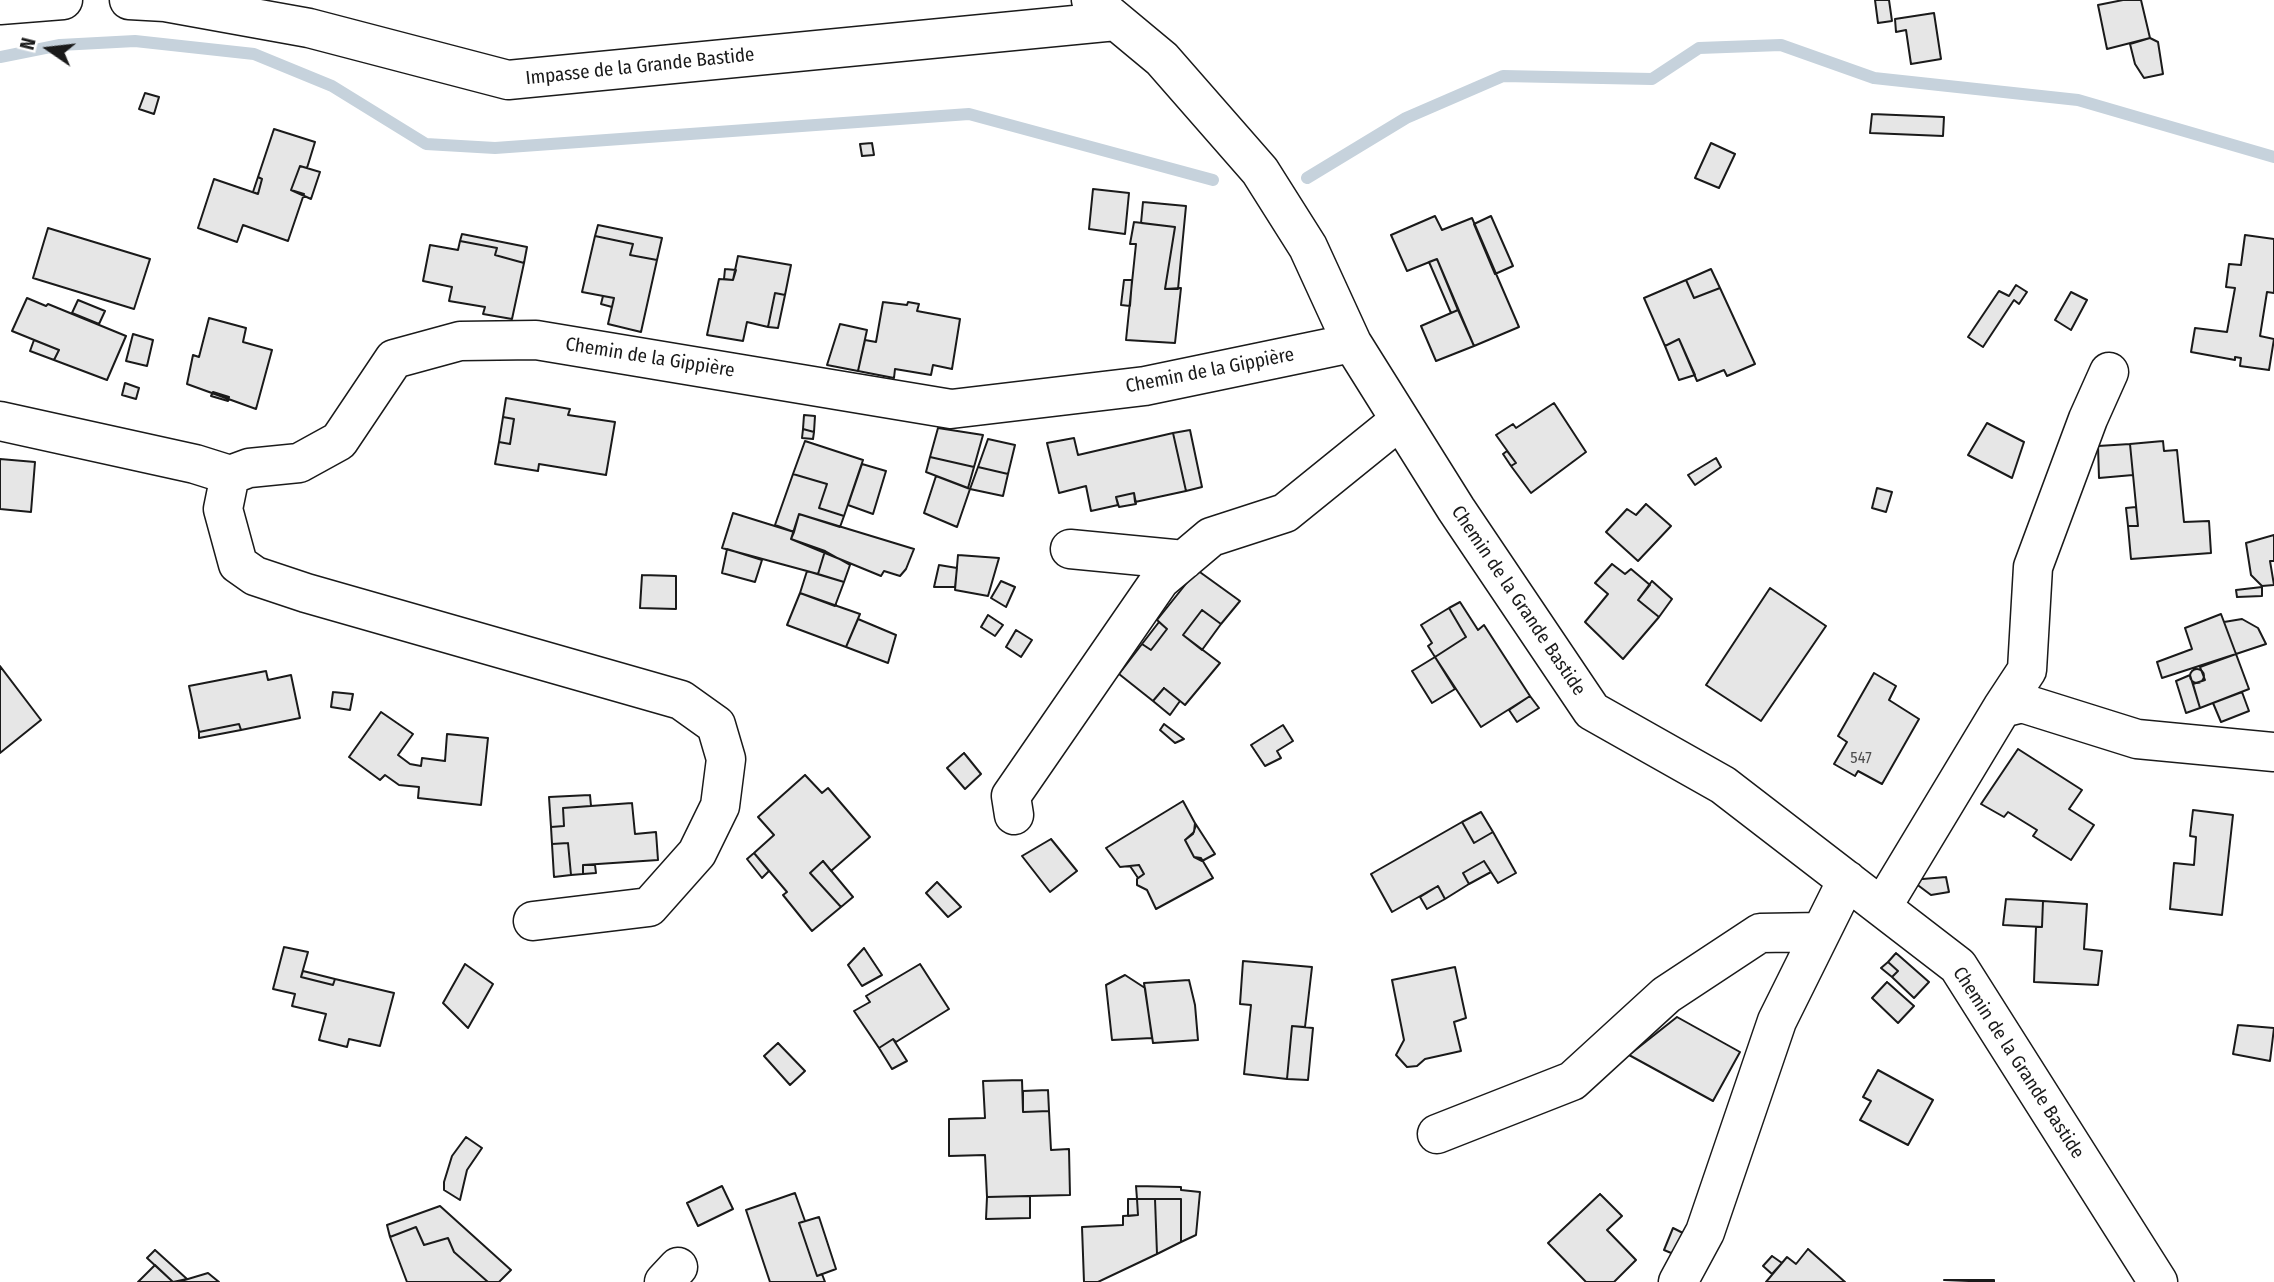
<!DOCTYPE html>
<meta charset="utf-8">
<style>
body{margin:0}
#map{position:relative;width:2274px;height:1282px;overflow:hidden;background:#fff;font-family:"Fira Sans Condensed",sans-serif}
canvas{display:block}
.north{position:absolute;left:14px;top:14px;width:70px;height:70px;-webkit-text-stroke:5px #fff;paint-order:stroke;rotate:284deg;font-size:19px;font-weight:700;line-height:28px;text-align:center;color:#1a1a1a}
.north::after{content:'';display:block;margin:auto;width:24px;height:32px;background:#1a1a1a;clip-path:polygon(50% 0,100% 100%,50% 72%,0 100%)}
</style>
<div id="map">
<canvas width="2274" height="1282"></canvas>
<div class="north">N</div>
</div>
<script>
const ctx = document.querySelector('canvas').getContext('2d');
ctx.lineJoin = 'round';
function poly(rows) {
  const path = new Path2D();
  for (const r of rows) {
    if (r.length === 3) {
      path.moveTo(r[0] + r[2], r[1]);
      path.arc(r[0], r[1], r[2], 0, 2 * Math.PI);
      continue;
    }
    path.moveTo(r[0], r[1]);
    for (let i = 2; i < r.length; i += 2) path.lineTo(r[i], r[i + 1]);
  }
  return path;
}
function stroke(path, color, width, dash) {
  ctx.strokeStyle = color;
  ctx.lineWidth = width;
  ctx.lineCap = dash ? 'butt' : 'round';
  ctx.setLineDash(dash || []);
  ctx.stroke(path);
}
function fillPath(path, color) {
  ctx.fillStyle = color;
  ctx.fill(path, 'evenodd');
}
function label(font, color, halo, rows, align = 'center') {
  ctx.font = font + ' "Fira Sans Condensed",sans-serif';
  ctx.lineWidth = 5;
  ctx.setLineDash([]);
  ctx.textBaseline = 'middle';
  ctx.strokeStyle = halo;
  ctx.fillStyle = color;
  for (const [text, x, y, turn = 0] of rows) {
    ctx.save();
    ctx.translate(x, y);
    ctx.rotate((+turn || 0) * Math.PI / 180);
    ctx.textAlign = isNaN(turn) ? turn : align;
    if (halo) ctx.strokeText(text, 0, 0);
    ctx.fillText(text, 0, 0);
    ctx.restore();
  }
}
stroke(poly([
 [0,57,60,45,135,41,254,54,332,86,426,144,495,148,969,114,1213,180],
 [1307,178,1406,118,1503,76,1652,79,1699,48,1781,45,1874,78,2078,100,2274,157]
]), '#c6d2dc', 12);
const building = poly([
 [1875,0,1889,0,1892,21,1878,23,1875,0],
 [2123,0,2141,0,2150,38,2107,49,2098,5,2123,0],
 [1934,13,1941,59,1911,64,1906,30,1896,32,1895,19,1934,13],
 [2150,38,2158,42,2163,74,2144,78,2135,64,2130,44,2150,38],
 [145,93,159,97,154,114,139,109,145,93],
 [1872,114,1944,117,1943,136,1870,133,1872,114],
 [274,129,315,142,307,168,300,166,291,190,304,194,288,241,243,225,237,242,198,228,214,179,258,194,262,179,258,177,274,129],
 [872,143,874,155,862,156,860,144,872,143],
 [1711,143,1735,154,1719,188,1695,178,1711,143],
 [300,166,320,172,311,199,291,190,300,166],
 [258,177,262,179,258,194,253,192,258,177],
 [1093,189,1129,193,1125,234,1089,229,1093,189],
 [1143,202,1186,206,1178,289,1165,289,1175,227,1141,223,1143,202],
 [1435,216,1442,230,1472,218,1519,327,1474,346,1437,259,1407,271,1391,235,1435,216],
 [1491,216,1513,266,1495,274,1474,224,1491,216],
 [1134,222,1175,227,1165,289,1181,288,1175,343,1126,340,1136,244,1130,244,1134,222],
 [598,225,662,238,657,260,630,255,633,244,595,236,598,225],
 [48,228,150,259,134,309,33,278,48,228],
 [462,234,527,247,524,263,495,255,497,248,460,241,462,234],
 [2245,235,2274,239,2274,293,2267,292,2260,336,2274,339,2269,370,2240,366,2241,358,2235,357,2235,360,2191,352,2195,328,2227,332,2235,288,2226,287,2229,264,2241,265,2245,235],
 [595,236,633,244,630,255,657,260,641,332,608,324,614,298,582,292,595,236],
 [460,241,497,248,495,255,524,263,512,319,483,314,485,307,449,301,452,287,423,281,430,245,458,250,460,241],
 [738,256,791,265,785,295,775,293,768,327,747,322,743,341,707,335,719,279,733,280,738,256],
 [1437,259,1458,310,1451,313,1429,262,1437,259],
 [725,269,736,270,733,280,724,279,725,269],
 [1711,269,1720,288,1694,298,1686,280,1711,269],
 [1124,280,1132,280,1130,306,1121,305,1124,280],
 [1686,280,1694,298,1720,288,1755,364,1727,376,1724,370,1697,381,1679,339,1665,346,1644,298,1686,280],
 [2016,285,2027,292,2019,304,2014,300,1983,347,1968,337,1999,291,2009,296,2016,285],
 [2071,292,2087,300,2071,330,2055,320,2071,292],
 [775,293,785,295,778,328,768,327,775,293],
 [603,296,614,298,612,307,601,304,603,296],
 [27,298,46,306,48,304,126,336,107,380,54,360,59,350,12,331,27,298],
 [78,300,105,311,99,324,72,313,78,300],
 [883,302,907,305,908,302,919,304,917,311,960,319,952,369,933,365,931,375,895,369,894,378,858,371,865,340,876,342,883,302],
 [1458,310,1474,346,1436,361,1421,326,1458,310],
 [209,318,246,328,243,342,272,350,256,409,187,384,193,355,199,357,209,318],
 [840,324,867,330,858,371,827,365,840,324],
 [133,334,153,340,147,366,126,361,133,334],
 [1679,339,1695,375,1679,380,1665,346,1679,339],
 [34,340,59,350,54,360,30,351,34,340],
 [125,383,139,388,136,399,122,395,125,383],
 [213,392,229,397,228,401,211,396,213,392],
 [506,398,570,409,568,415,615,422,606,475,539,464,538,471,495,464,499,442,510,444,514,419,503,417,506,398],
 [1554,403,1586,452,1531,493,1511,466,1516,463,1496,435,1513,424,1516,428,1554,403],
 [804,415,815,416,814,432,803,429,804,415],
 [503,417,514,419,510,444,499,442,503,417],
 [1987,423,2024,442,2012,478,1968,455,1987,423],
 [938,428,983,435,974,467,930,457,938,428],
 [803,429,814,432,813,439,802,438,803,429],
 [1190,430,1202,487,1186,491,1173,433,1190,430],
 [1173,433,1186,491,1135,502,1134,493,1116,497,1118,505,1091,511,1086,486,1059,493,1047,443,1074,438,1078,455,1173,433],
 [988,439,1015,445,1008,474,978,467,988,439],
 [805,441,863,460,844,516,819,508,827,484,793,474,805,441],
 [2163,441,2164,451,2177,450,2184,522,2209,521,2211,553,2131,559,2128,526,2138,526,2130,444,2163,441],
 [2130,444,2133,475,2099,478,2098,446,2130,444],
 [1507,451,1516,463,1511,466,1503,454,1507,451],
 [930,457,974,467,968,488,926,472,930,457],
 [1716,458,1721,467,1695,485,1688,475,1716,458],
 [0,459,35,462,31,512,0,509,0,459],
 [862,464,886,471,873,514,848,505,862,464],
 [978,467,1008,474,1003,496,970,489,978,467],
 [793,474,827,484,819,508,844,516,840,527,799,514,794,532,775,525,793,474],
 [936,476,970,489,957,527,924,513,936,476],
 [1877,488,1892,492,1886,512,1872,508,1877,488],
 [1134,493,1136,504,1119,507,1116,497,1134,493],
 [1646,504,1671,526,1638,561,1606,532,1627,509,1636,515,1646,504],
 [2136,507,2138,526,2128,526,2126,508,2136,507],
 [733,513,794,532,791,539,825,551,818,574,722,548,733,513],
 [799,514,914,549,906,569,900,576,884,571,881,576,791,539,799,514],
 [2274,535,2274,561,2270,561,2274,585,2262,586,2251,575,2246,543,2274,535],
 [727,549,762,560,755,582,722,573,727,549],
 [825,551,850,565,844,582,818,574,825,551],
 [958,555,999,558,988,596,955,590,958,555],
 [1612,564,1625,574,1631,569,1650,585,1638,600,1659,617,1623,659,1585,622,1608,594,1595,583,1612,564],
 [939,565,957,568,955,587,934,587,939,565],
 [1197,570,1240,601,1221,624,1202,610,1183,635,1220,663,1185,705,1164,688,1153,701,1119,674,1142,644,1151,650,1167,629,1157,620,1197,570],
 [807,571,844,582,835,606,800,593,807,571],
 [642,575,676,576,676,609,640,608,642,575],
 [1001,581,1015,587,1006,607,991,598,1001,581],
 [1652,581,1672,599,1659,617,1638,600,1652,581],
 [2262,587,2262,596,2237,597,2236,590,2262,587],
 [1770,588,1826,626,1761,721,1706,685,1770,588],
 [800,593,860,614,846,647,787,625,800,593],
 [1460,602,1478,630,1484,625,1530,696,1481,727,1435,657,1466,637,1449,608,1460,602],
 [1449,608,1466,637,1435,657,1428,646,1432,643,1421,625,1449,608],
 [1202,610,1221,624,1202,650,1183,635,1202,610],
 [2221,614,2236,654,2162,678,2157,662,2192,649,2185,628,2221,614],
 [988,615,1003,625,995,636,981,627,988,615],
 [858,619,896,635,888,663,846,647,858,619],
 [2242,619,2258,628,2266,644,2236,654,2224,622,2242,619],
 [1159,622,1167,629,1151,650,1142,644,1159,622],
 [1016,630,1032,640,1021,657,1006,647,1016,630],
 [2236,654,2249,689,2200,708,2193,684,2205,680,2200,667,2236,654],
 [1435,657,1455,689,1432,703,1412,671,1435,657],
 [0,666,41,720,0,753,0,666],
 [2197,676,7],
 [266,671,268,680,291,675,300,718,241,730,239,724,199,732,189,686,266,671],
 [1874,673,1896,686,1889,700,1919,719,1882,784,1858,771,1855,776,1834,764,1847,742,1838,736,1874,673],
 [2190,675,2200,708,2186,713,2176,681,2190,675],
 [1164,688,1180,701,1170,715,1153,701,1164,688],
 [333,692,353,694,350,710,331,707,333,692],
 [2242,692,2249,711,2221,722,2213,703,2242,692],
 [1530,696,1539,708,1517,722,1509,710,1530,696],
 [381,712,413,734,398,755,410,764,421,766,422,758,445,761,447,734,488,738,481,805,418,798,419,787,399,785,385,775,380,780,349,757,381,712],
 [239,724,241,730,199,738,199,732,239,724],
 [1164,724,1184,739,1175,743,1160,730,1164,724],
 [1283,725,1293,741,1277,751,1281,758,1265,766,1251,745,1283,725],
 [2018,749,2082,790,2069,809,2094,825,2071,860,2033,836,2037,830,2008,812,2004,817,1981,804,2018,749],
 [964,753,981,774,965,789,947,768,964,753],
 [805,775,822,793,828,788,870,837,831,871,823,861,810,873,841,907,812,931,783,895,787,892,754,853,774,835,758,817,805,775],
 [590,795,591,806,563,808,564,826,551,827,549,797,590,795],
 [1183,801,1196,825,1193,834,1185,840,1194,857,1201,858,1213,878,1156,909,1147,890,1137,885,1137,879,1144,874,1139,865,1120,867,1106,848,1183,801],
 [632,803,635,834,656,832,658,860,583,865,583,874,571,875,568,843,552,844,551,827,564,826,563,808,632,803],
 [2193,810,2233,815,2222,915,2170,909,2174,863,2194,865,2196,837,2190,836,2193,810],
 [1481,812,1493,832,1474,843,1462,822,1481,812],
 [1462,822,1474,843,1493,832,1516,873,1498,883,1484,861,1463,873,1469,884,1445,899,1438,886,1392,912,1371,874,1462,822],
 [1195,823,1215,854,1202,861,1194,857,1185,840,1194,832,1195,823],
 [1051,839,1077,871,1050,892,1022,856,1051,839],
 [568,843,571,875,554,877,552,844,568,843],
 [754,853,769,871,762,878,747,859,754,853],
 [823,861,853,897,841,907,810,873,823,861],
 [1484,861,1491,872,1469,884,1463,873,1484,861],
 [583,865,595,865,596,873,583,874,583,865],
 [1139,865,1144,874,1138,878,1130,866,1139,865],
 [1946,877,1949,892,1931,895,1911,880,1946,877],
 [937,882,961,907,948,917,926,893,937,882],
 [1438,886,1445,899,1427,909,1420,897,1438,886],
 [2006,899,2043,901,2042,927,2003,925,2006,899],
 [2043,901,2087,904,2084,949,2102,951,2098,985,2034,982,2036,927,2042,927,2043,901],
 [284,947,308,952,301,977,333,985,335,979,394,993,380,1046,349,1039,347,1047,319,1040,326,1014,292,1006,295,994,273,989,284,947],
 [864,948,882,975,862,986,848,965,864,948],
 [1896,953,1929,982,1914,998,1892,977,1898,971,1888,962,1896,953],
 [1243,961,1312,967,1305,1027,1292,1026,1287,1079,1244,1074,1251,1005,1240,1004,1243,961],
 [1888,962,1898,971,1892,977,1881,968,1888,962],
 [465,964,493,984,468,1028,443,1003,465,964],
 [920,964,949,1009,896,1042,893,1039,879,1048,854,1011,870,1002,866,996,920,964],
 [1455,967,1466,1018,1454,1022,1461,1051,1425,1059,1417,1066,1407,1067,1396,1055,1404,1040,1392,980,1455,967],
 [303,971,335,979,333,985,301,977,303,971],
 [1125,975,1145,988,1152,1038,1112,1040,1106,985,1125,975],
 [1189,980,1195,1005,1198,1040,1153,1043,1144,983,1189,980],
 [1887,982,1914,1006,1898,1023,1872,998,1887,982],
 [1677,1017,1740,1052,1713,1101,1629,1055,1677,1017],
 [2238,1025,2274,1028,2270,1061,2233,1054,2238,1025],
 [1292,1026,1313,1028,1308,1080,1287,1079,1292,1026],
 [893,1039,907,1061,892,1069,879,1048,893,1039],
 [778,1043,805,1071,790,1085,764,1056,778,1043],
 [1878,1070,1933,1100,1908,1145,1860,1120,1871,1101,1863,1097,1878,1070],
 [1022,1080,1023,1112,1049,1111,1051,1150,1069,1149,1070,1195,987,1197,985,1155,949,1156,949,1119,985,1118,983,1081,1022,1080],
 [1048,1090,1049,1111,1023,1112,1023,1091,1048,1090],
 [466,1137,482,1148,467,1170,460,1200,444,1190,444,1182,452,1156,466,1137],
 [722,1186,733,1209,698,1226,687,1203,722,1186],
 [1136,1186,1181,1187,1181,1190,1200,1192,1196,1235,1181,1242,1181,1199,1137,1199,1136,1186],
 [795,1193,805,1221,799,1223,817,1276,822,1274,825,1282,770,1282,746,1210,795,1193],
 [1600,1194,1622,1216,1607,1230,1636,1260,1614,1282,1586,1282,1548,1243,1600,1194],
 [1030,1196,1030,1218,986,1219,987,1197,1030,1196],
 [1128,1199,1137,1199,1138,1215,1128,1216,1128,1199],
 [1137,1199,1155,1199,1157,1254,1098,1282,1084,1282,1082,1227,1123,1225,1123,1216,1138,1215,1137,1199],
 [1155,1199,1181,1199,1181,1242,1157,1254,1155,1199],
 [440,1206,511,1270,499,1282,488,1282,454,1252,448,1238,424,1245,416,1227,390,1237,387,1225,440,1206],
 [819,1217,836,1269,817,1276,799,1223,819,1217],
 [416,1227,424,1245,448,1238,454,1252,488,1282,407,1282,390,1237,416,1227],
 [1673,1228,1685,1234,1676,1255,1664,1250,1673,1228],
 [1808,1249,1845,1282,1766,1282,1787,1257,1796,1264,1808,1249],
 [155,1250,187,1279,173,1282,147,1258,155,1250],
 [1772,1256,1782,1263,1772,1274,1763,1266,1772,1256],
 [155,1265,173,1282,138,1282,155,1265],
 [208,1273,219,1282,178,1282,208,1273],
 [1944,1280,1994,1280,1994,1282,1944,1280]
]);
fillPath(building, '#e6e6e6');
stroke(building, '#1a1a1a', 2);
const minor = poly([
 [129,0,165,2,309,28,508,80,1116,21],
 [1091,0,1162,59,1260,171,1308,247,1352,343,1456,509,1592,711,1723,785,1958,966,2158,1282],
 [0,5,63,0],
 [0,421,195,464,230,475,249,468,299,463,339,441,394,359,460,341,536,340,951,409,1145,386,1352,343],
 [230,475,223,509,238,564,255,576,306,593,681,700,716,725,726,759,720,806,697,853,649,907,533,921],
 [1070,549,1184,560],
 [2002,708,2027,670,2033,567,2088,419,2109,372],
 [1014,815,1011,796,1160,580,1211,537,1285,513,1400,420],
 [1882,907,2002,708,2022,703,2137,739,2274,752],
 [1437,1134,1572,1081,1666,995,1760,933,1821,932],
 [664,1282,678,1267],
 [1678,1282,1705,1232,1777,1021,1847,880]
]);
stroke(minor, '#1a1a1a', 41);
stroke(minor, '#fff', 38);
label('16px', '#4d4d4d', null, [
 ["547",1861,759]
]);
label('19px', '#1a1a1a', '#fff', [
 ["Impasse de la Grande Bastide",640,67,-6],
 ["Chemin de la Gippière",650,358,9],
 ["Chemin de la Gippière",1210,371,-11],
 ["Chemin de la Grande Bastide",1518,601,56],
 ["Chemin de la Grande Bastide",2018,1063,57]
]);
</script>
